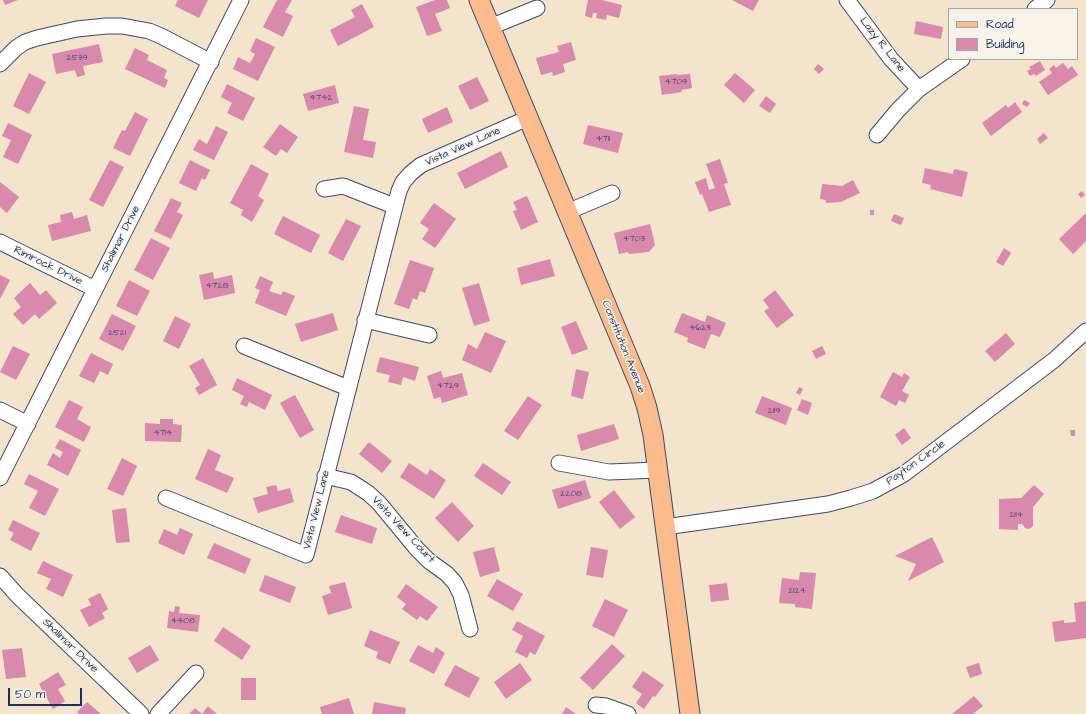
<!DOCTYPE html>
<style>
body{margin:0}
#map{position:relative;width:1086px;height:714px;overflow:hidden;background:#f3e4cb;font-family:"Architects Daughter",sans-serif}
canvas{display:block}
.legend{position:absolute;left:948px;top:8px;width:130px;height:52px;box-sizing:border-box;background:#f7f3e8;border:1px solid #9fa5b1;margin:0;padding:5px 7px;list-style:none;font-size:12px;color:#1b2f5e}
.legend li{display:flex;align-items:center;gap:8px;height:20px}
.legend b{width:20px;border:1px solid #9fa5b1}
.scale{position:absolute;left:8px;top:688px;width:74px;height:18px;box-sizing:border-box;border:2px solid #1b2f5e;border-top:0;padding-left:5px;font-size:12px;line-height:14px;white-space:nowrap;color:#1b2f5e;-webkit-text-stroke:3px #f7f3e8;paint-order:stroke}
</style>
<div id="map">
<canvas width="1086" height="714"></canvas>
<ul class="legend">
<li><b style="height:5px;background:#fbbb8d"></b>Road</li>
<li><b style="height:11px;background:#d989ac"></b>Building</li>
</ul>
<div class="scale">50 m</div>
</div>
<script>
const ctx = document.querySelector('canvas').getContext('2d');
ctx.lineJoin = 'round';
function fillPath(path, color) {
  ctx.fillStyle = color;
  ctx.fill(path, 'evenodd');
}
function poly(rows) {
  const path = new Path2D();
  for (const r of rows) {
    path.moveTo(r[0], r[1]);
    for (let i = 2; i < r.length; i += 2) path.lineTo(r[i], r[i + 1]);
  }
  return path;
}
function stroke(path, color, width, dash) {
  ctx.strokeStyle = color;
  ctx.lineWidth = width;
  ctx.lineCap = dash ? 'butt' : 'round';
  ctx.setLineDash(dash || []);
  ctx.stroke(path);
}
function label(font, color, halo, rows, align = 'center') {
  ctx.font = font + ' "Architects Daughter",sans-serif';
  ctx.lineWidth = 3;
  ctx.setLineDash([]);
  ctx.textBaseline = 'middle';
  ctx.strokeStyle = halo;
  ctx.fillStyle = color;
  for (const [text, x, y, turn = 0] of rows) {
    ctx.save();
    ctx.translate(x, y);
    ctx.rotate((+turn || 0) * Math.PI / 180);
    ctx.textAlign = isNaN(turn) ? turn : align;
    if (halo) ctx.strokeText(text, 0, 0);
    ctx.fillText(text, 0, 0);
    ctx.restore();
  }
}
fillPath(poly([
 [3,0,18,0,5,5],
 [178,0,208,0,199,18,175,6],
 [277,0,292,0,285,12,293,16,283,37,263,27],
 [435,0,447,0,450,8,435,14,442,31,427,36,416,7],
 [588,0,602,0,622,5,619,18,607,15,606,20,596,18,597,13,593,13,592,18,585,16],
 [732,0,759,0,753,11],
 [362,4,374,27,338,46,330,30,355,17,351,10],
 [916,21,943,27,941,39,914,34],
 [256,38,275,47,258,81,233,69,238,57,250,63,255,54,250,51],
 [571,42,576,60,563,64,565,72,553,76,552,72,541,75,536,58,559,52,557,46],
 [99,44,103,62,83,66,85,75,77,77,75,70,56,74,52,54],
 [135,48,149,55,147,60,167,70,164,78,168,80,165,88,125,69],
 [1040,61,1045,70,1036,76,1034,74,1030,76,1027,71,1031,69,1029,67],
 [1063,63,1068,69,1072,66,1078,75,1048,95,1039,82,1052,73,1049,69,1054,65,1056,68],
 [818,64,824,69,819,74,814,69],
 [29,73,46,82,29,114,13,106],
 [735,73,755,90,744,103,724,85],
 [677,74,677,75,690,74,692,88,681,90,682,92,662,95,659,76],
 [477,77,489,101,470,110,458,86],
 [227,84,255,98,243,121,227,113,232,103,221,97],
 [335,85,339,103,308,111,303,94],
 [766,96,776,104,770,113,759,106],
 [1024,100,1030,103,1027,107,1022,104],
 [1015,102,1022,112,991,136,982,123,1006,105,1008,108],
 [354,106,369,109,363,140,376,142,373,158,344,152],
 [447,107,453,122,428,133,422,119],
 [135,112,148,119,130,156,113,148,122,130,125,131],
 [8,123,32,135,18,164,3,157,11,140,2,136],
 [280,124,298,137,287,153,281,149,276,156,263,147],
 [588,125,623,133,618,153,583,144],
 [216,126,228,132,214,160,193,150,199,139,207,144],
 [1044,133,1048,138,1040,144,1037,139],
 [501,151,508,167,465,189,457,173],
 [720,159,728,183,724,184,731,205,709,212,702,194,700,195,695,182,706,178,709,190,715,188,706,164],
 [110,160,124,167,103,207,89,200],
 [190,160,210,170,205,180,202,178,196,191,179,183],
 [251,164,269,174,258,196,264,200,252,222,241,215,243,210,230,203],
 [925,168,953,174,954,169,968,172,962,197,930,189,931,185,922,183],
 [853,180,860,193,841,202,826,203,826,200,820,199,822,184,842,186],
 [0,182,19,197,7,213,0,207],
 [1082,191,1085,195,1081,198,1078,194],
 [527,196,538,222,521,230,513,211,517,210,513,202],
 [171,198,182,203,177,212,183,215,171,239,154,231],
 [434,203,456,219,435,248,422,239,429,229,420,223],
 [870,210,874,210,874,215,870,215],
 [72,212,74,219,87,215,91,231,52,241,48,225,61,222,60,215],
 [1086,213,1086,241,1073,254,1059,239],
 [894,214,904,218,901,225,891,221],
 [283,216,320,235,311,253,274,234],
 [346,219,361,226,343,261,328,253],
 [650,224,655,245,649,252,629,254,628,252,619,254,614,233],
 [151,238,170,248,153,280,134,270],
 [1004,248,1011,253,1003,266,996,262],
 [550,259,555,276,521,285,517,268],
 [410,260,434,268,425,293,420,291,417,300,413,298,409,309,394,304],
 [213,272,214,279,232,275,235,293,204,300,199,275],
 [0,275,10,280,0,299],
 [260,276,273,282,269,291,281,295,283,291,295,296,286,316,255,303,260,290,255,288],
 [129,280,150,291,137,316,116,306],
 [30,283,40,295,46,290,57,303,39,319,35,314,23,325,13,314,21,307,14,298],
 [479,283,490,321,474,326,462,288],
 [775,290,794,315,777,328,764,311,769,308,763,300],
 [333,313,338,330,301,342,295,324],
 [682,313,705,322,707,315,726,323,720,337,711,334,705,349,687,342,688,338,674,332],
 [112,314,136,326,123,351,99,339],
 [175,316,191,324,179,349,163,341],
 [576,321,588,349,572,355,561,327],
 [485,332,506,341,491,373,462,360,468,344,477,349],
 [1006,333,1015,344,995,362,985,351],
 [13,346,30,354,16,380,0,372],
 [822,346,826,354,816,359,812,351],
 [91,353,113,364,108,375,100,371,94,383,79,376],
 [380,357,419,367,415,381,403,377,401,385,388,382,390,375,376,372],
 [203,358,217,385,199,395,195,388,200,385,189,366],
 [576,369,589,372,583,399,571,396],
 [441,371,443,378,462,373,468,395,442,403,440,397,434,399,427,376],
 [893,372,902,377,904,373,910,377,902,391,909,395,905,403,899,400,896,406,880,397],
 [237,378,272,395,265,410,249,402,247,407,240,404,244,396,232,390],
 [799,387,803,389,800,395,796,393],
 [295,395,314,430,300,438,280,403],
 [528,396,542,405,518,440,504,431],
 [762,396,792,408,786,425,755,413],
 [802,399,812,403,808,415,797,410],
 [69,400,83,407,77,419,91,427,84,442,55,427],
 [160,419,173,419,173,424,182,425,181,442,145,441,145,423,160,424],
 [614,424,619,439,581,451,577,435],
 [904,428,911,438,902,445,895,435],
 [1070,430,1075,430,1075,436,1071,436],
 [60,439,81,450,68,476,47,465,53,453,60,458,63,452,55,448],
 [369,442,392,461,382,473,359,454],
 [208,449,221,455,215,470,234,478,227,493,195,479],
 [122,458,137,466,123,496,107,489],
 [409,463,427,475,430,469,446,480,434,499,400,477],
 [483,463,511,482,502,495,474,476],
 [29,474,59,489,45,516,29,508,38,491,24,484],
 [585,480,591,498,558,509,552,490],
 [276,485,278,491,290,488,294,502,258,513,253,498,268,494,266,487],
 [1034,485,1044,494,1033,507,1033,526,1031,528,1028,529,1025,528,1022,524,1018,524,1018,530,999,529,999,499,1021,498],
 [614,490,635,517,620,529,599,502],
 [452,502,474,526,458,542,435,518],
 [126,508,130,542,116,543,112,510],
 [341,515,377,528,372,544,335,532],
 [13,520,40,533,31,551,10,540,14,533,8,530],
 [180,528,193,534,184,555,158,543,164,529,177,535],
 [932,537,944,562,908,581,916,564,895,556],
 [214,543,251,559,245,574,207,558],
 [494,547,500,571,480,577,473,552],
 [591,547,608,550,603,578,586,575],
 [43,561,73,575,63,597,46,589,51,579,37,573],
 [800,572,816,573,812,609,795,607,795,604,779,603,782,578,799,580],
 [265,575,296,587,290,603,259,591],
 [497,579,523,594,513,611,487,596],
 [345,582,352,608,328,615,322,596,331,593,329,586],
 [727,583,729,600,711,602,709,585],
 [406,584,438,607,427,621,420,616,417,620,402,609,406,604,397,597],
 [100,593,108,609,102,613,105,618,89,627,80,610,91,605,88,599],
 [605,599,628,610,614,637,592,626],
 [1086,601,1086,638,1055,642,1052,622,1064,620,1064,623,1076,622,1074,603],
 [175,606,180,607,179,613,200,615,198,632,167,628,169,611,174,612],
 [517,621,545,636,535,655,530,652,527,658,515,652,523,636,512,630],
 [223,627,251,646,242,660,214,641],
 [370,630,400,642,390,664,376,658,378,652,364,646],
 [612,644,625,656,593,690,580,678],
 [150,645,159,660,137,673,128,658],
 [418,645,433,653,436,647,445,653,434,674,409,661],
 [22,648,26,677,6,679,2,650],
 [520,663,532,680,506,699,494,682],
 [979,663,982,674,970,678,966,667],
 [455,665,480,678,469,698,444,685],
 [643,671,664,685,655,697,653,696,644,709,636,703,642,694,632,687],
 [58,672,66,685,58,689,65,701,53,709,39,684],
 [241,678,256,678,256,700,241,700],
 [974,696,983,706,973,714,952,714],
 [349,698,354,714,322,714,320,707],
 [87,702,101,714,79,714,77,712],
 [374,702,406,708,405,714,372,714],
 [208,706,217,714,189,714,195,708,202,714],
 [566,707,576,714,562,714]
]), '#d989ac');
const minor = poly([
 [847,0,891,59,919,89],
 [1035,9,1047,0],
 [490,27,537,8],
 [0,64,16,48,25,42,37,38,77,29,106,26,122,26,149,31,161,36,211,62],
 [877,135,898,110,919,89,962,59],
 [324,189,343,186,394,206],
 [567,212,612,193],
 [0,242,95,289],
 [365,320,429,335],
 [244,346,348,388],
 [0,410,28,424],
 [559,463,609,472,657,470],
 [325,476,351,482,368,493,379,503,417,549,429,561,447,574,455,583,461,595,470,629],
 [0,478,241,0],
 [166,498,306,555,399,191,403,182,411,173,421,165,528,118],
 [665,527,828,504,851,498,873,491,904,474,1054,360,1086,331],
 [0,576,17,595,141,714],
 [596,705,606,706,628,714],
 [158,714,196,673]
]);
const major = poly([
 [479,0,640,386,647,408,653,435,690,714]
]);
stroke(minor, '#3b4a6e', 17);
stroke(major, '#3b4a6e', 21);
stroke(minor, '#fff', 15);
stroke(major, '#fbbb8d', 19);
label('9px', '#4a4672', null, [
 ["2539",77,58],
 ["4709",676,82],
 ["4742",321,98],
 ["4711",603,139],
 ["4703",634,239],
 ["4728",217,286],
 ["4623",700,328],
 ["2521",117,333],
 ["4729",448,386],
 ["2119",774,411],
 ["4714",163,433],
 ["2208",571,494],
 ["2114",1016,515],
 ["2124",797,591],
 ["4408",183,621]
]);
label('11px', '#1b2f5e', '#f7f3e8', [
 ["Lazy R Lane",882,45,52],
 ["Vista View Lane",463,147,-24],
 ["Shalimar Drive",121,239,-63],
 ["Rimrock Drive",48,266,26],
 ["Constitution Avenue",623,347,68],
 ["Payton Circle",916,463,-35],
 ["Vista View Lane",317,510,-76],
 ["Vista View Court",403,530,47],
 ["Shalimar Drive",70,646,44]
]);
</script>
